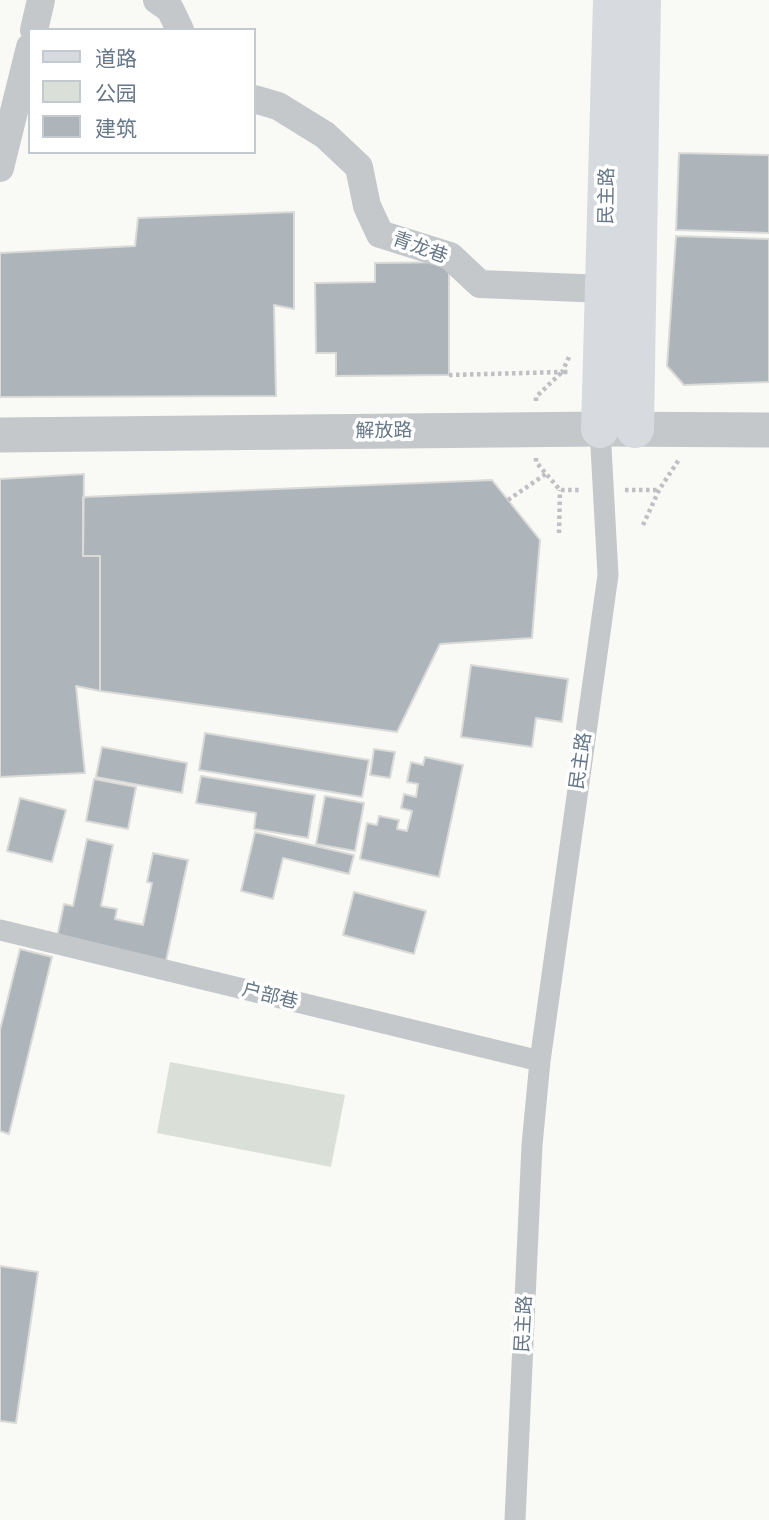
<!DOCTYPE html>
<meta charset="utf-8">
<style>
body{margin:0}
#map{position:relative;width:769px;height:1520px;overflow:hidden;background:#f9f9f6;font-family:Montserrat,"Noto Sans SC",sans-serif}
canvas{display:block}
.legend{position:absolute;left:28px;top:28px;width:228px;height:126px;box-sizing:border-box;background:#fff;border:2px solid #c2c9cf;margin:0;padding:9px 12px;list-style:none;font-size:21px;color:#677787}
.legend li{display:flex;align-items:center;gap:14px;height:35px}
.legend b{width:35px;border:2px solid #c2c9cf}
</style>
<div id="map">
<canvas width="769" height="1520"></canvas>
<ul class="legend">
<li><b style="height:9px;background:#d7dbdf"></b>道路</li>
<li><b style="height:19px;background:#dae0d7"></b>公园</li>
<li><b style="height:19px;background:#adb5bb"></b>建筑</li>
</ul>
</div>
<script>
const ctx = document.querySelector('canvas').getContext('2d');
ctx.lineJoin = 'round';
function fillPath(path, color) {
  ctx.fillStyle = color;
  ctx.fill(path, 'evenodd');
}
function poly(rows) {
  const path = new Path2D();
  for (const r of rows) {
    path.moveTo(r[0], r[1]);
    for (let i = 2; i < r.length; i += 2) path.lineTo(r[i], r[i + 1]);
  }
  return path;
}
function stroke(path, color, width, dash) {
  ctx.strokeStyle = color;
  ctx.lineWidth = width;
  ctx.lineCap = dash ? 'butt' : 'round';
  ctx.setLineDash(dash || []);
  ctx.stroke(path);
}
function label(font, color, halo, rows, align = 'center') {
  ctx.font = font + ' Montserrat,"Noto Sans SC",sans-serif';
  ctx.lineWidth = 7;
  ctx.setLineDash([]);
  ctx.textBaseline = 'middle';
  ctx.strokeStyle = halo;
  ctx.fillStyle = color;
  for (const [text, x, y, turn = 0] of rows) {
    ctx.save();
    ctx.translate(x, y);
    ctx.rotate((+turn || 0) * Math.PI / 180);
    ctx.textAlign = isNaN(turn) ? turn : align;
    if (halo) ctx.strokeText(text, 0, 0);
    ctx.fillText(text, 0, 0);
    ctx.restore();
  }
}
fillPath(poly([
 [170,1062,345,1095,331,1167,157,1133]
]), '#dae0d7');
const building = poly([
 [679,153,769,155,769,233,676,230,679,153],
 [294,212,294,309,274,305,276,396,0,397,0,253,135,246,138,218,294,212],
 [676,236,769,239,769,382,684,385,667,366,676,236],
 [449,262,449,375,336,376,336,353,316,353,315,283,375,282,375,263,449,262],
 [84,474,83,556,100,556,100,691,76,686,85,773,0,777,0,479,84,474],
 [492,480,540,540,532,638,440,644,397,732,100,691,100,556,83,556,83,497,492,480],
 [471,665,568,679,562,722,536,718,532,747,461,737,471,665],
 [205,733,369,760,362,797,199,770,205,733],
 [102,747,187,763,182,793,96,777,102,747],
 [374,749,395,752,390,778,370,775,374,749],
 [425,757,463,765,439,877,360,859,367,823,377,825,379,816,399,820,397,829,407,831,412,811,401,808,404,794,416,797,418,784,407,782,411,762,423,765,425,757],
 [201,776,315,795,308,838,254,829,256,813,196,803,201,776],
 [94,779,136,787,128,829,86,821,94,779],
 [325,796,364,803,355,851,316,844,325,796],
 [20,798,66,810,52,862,7,851,20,798],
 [255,832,354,855,349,874,283,858,273,899,241,891,255,832],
 [87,839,113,845,101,906,117,909,115,919,143,925,152,883,147,882,153,853,188,860,166,961,57,937,64,904,73,906,87,839],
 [354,892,426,911,414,954,343,935,354,892],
 [20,949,52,957,9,1134,0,1131,0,1030,20,949],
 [0,1266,38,1272,16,1423,0,1421,0,1266]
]);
fillPath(building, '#adb5bb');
stroke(building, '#dadbd8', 2);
stroke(poly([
 [449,375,562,372,569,357],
 [536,401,536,397,562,372,569,372],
 [536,458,536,462,560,490,581,490],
 [625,490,659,490],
 [508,500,547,473],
 [643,525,659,490,680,458],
 [559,533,560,490]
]), '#bec0c3', 4.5, [3.5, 3.5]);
stroke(poly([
 [0,930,540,1061],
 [515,1520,532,1145,540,1061,608,575,600,429]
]), '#c4c8cb', 21);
stroke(poly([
 [157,0,170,9,180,30],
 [34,30,41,0],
 [254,99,278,106,325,135,359,167,367,206,380,234,450,256,480,284,605,289],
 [0,168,30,47]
]), '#c4c8cb', 28);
stroke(poly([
 [0,435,600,429,769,430]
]), '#c4c8cb', 35);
stroke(poly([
 [600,429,612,0],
 [635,429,642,0]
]), '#d7dbdf', 38);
label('19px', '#677787', '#fff', [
 ["民主路",607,196,-89],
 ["青龙巷",420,248,20],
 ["解放路",384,431,-1],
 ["民主路",581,761,-82],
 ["户部巷",270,996,14],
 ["民主路",524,1324,-87]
]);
</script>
